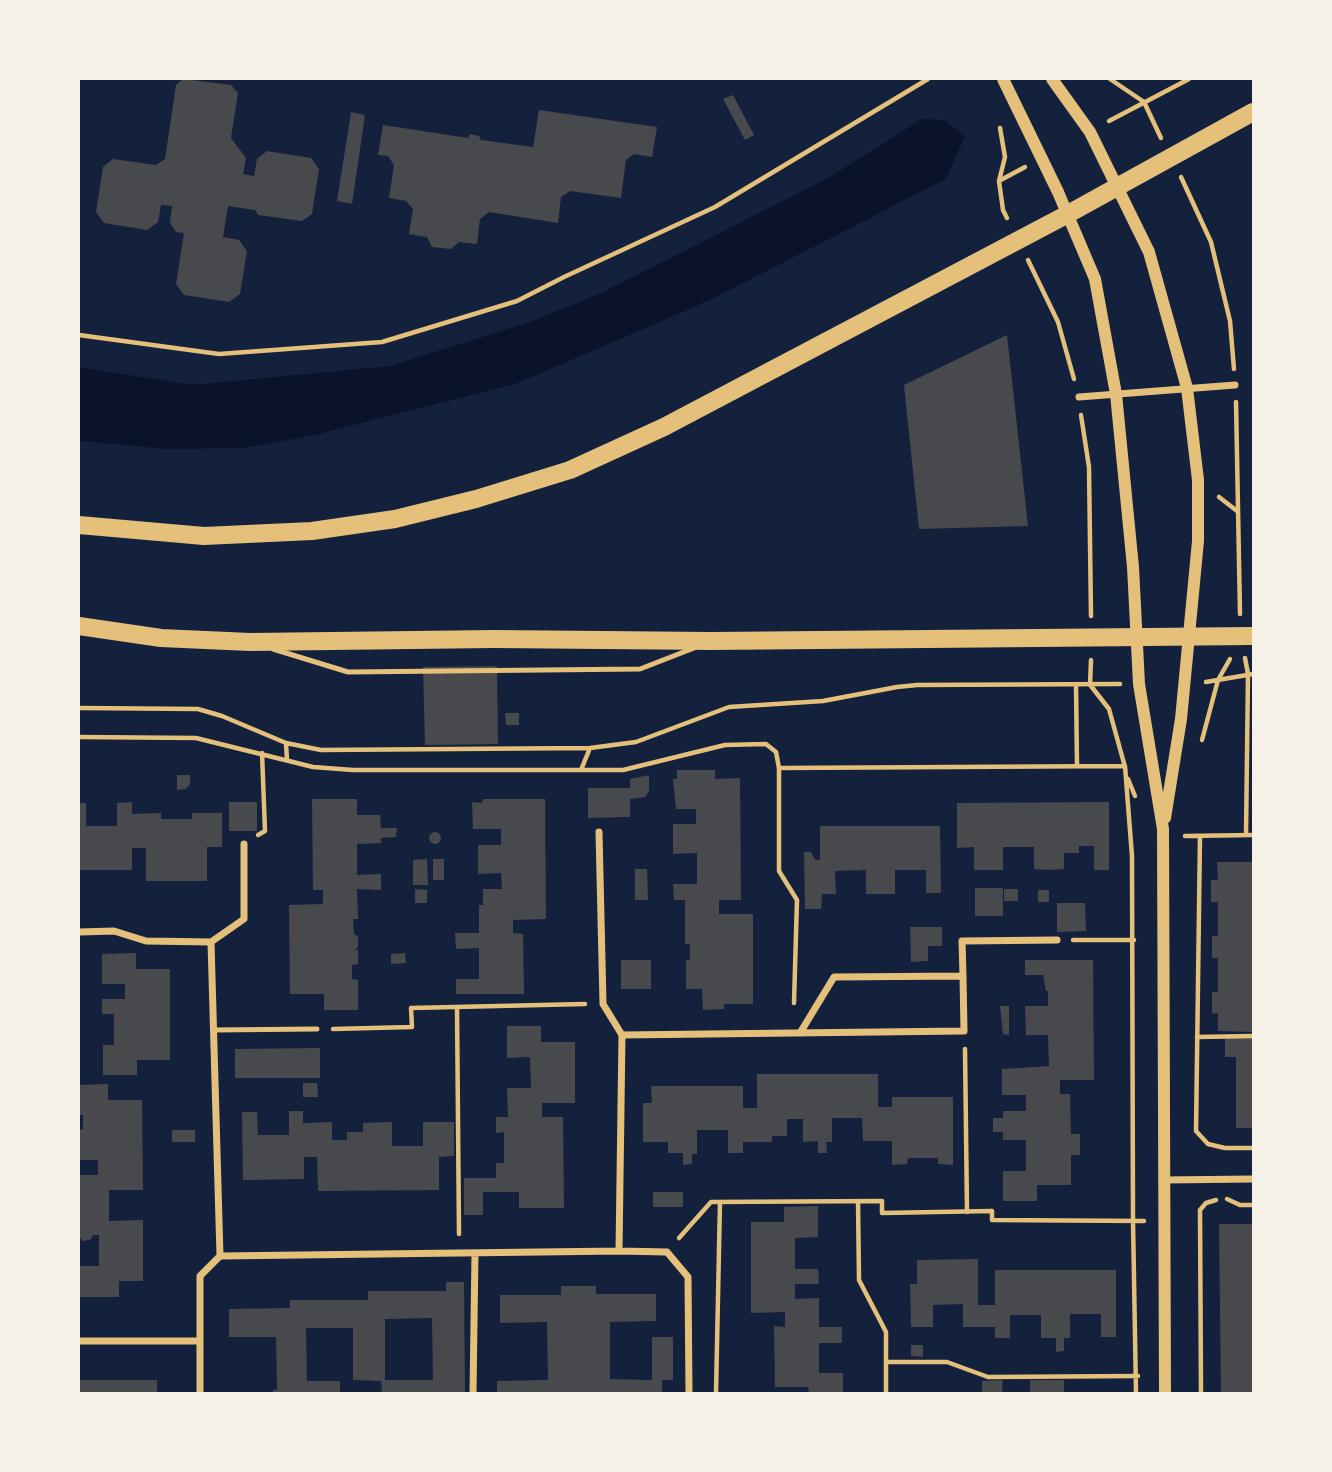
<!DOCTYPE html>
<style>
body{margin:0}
#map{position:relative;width:1332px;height:1472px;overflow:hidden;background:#14213d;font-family:"Archivo Narrow",sans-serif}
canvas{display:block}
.frame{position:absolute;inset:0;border:80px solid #f6f1e7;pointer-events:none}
</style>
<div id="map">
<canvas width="1332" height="1472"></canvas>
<div class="frame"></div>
</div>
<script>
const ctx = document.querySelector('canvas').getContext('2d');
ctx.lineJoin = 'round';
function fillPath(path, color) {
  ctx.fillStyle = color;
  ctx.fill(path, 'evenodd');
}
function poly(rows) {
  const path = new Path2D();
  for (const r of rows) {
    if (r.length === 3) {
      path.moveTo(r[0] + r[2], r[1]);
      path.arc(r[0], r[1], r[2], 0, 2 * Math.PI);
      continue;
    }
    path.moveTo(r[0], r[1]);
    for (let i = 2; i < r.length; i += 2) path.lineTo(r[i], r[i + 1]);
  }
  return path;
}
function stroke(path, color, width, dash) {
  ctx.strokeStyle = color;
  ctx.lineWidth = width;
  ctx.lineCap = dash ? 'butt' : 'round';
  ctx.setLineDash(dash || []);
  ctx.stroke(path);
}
fillPath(poly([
 [922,119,944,120,965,136,946,179,708,301,518,383,311,436,241,448,167,449,79,441,79,367,191,385,390,366,530,322,599,294,825,180]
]), '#0b132b');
fillPath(poly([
 [183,79,231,85,238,93,231,138,246,158,243,174,254,176,257,159,267,151,311,158,319,169,312,214,302,221,258,215,255,210,228,206,223,237,239,240,247,251,240,294,229,302,184,295,176,284,184,233,176,232,170,223,172,206,161,205,158,222,147,230,104,223,96,212,103,167,113,159,156,165,165,159,176,85],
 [733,95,754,135,745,140,723,99],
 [539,110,657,127,652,157,634,154,626,160,621,198,570,191,561,197,558,223,489,212,480,219,477,244,459,242,451,249,432,247,427,237,409,234,413,209,406,201,389,198,394,165,388,156,378,155,383,125,468,138,470,134,479,136,481,140,533,147],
 [351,112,365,115,352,204,337,201],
 [1007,335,1028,526,919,529,904,385],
 [497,666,498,744,425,745,423,667],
 [505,713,519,713,519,725,506,725],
 [677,770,715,770,715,779,740,778,741,900,719,900,719,914,753,914,753,1004,724,1004,724,1009,703,1010,702,989,686,989,686,960,690,960,690,944,685,944,685,900,674,900,673,884,697,884,697,853,673,854,673,824,696,824,696,809,676,809,673,779,677,779],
 [177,775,190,775,190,784,186,789,177,790],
 [649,775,649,791,645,797,630,799,630,817,588,818,588,788,630,788,630,779],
 [312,799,357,799,357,815,380,815,381,828,397,828,396,837,381,838,381,843,357,844,357,875,381,874,381,890,357,889,358,919,353,919,354,934,358,937,358,947,355,950,358,950,358,964,352,965,352,979,358,980,358,1010,324,1010,324,994,290,994,289,905,323,904,323,890,313,890],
 [483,799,545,799,546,919,513,920,513,933,523,934,524,994,456,994,456,979,479,979,479,948,456,949,455,933,479,933,479,905,483,905,483,889,502,889,501,873,478,874,478,845,501,845,501,829,473,829,472,802,482,803],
 [132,802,132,814,161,813,161,819,192,819,192,813,222,813,222,847,207,847,207,881,146,881,146,848,132,848,132,870,79,870,79,803,86,803,86,826,117,826,117,803],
 [229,802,257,802,257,831,229,831],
 [1109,802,1109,870,1094,870,1094,846,1079,846,1079,853,1064,853,1064,869,1049,870,1034,869,1034,847,1003,847,1003,870,974,870,974,847,957,848,957,803],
 [820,826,940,826,941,893,926,893,926,870,895,870,895,894,866,894,866,870,835,871,836,894,822,894,821,909,805,909,804,852,811,852,815,860,820,860],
 [435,838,6],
 [427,859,428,885,413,885,413,860],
 [433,859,444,859,444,880,433,880],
 [1217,862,1253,862,1253,1032,1218,1031,1218,1013,1212,1014,1212,992,1218,992,1218,958,1212,958,1212,936,1218,936,1218,902,1211,902,1211,880,1218,880],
 [635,869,647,869,648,900,635,900],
 [975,888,1003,888,1003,916,975,916],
 [415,889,427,890,427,903,415,903],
 [1004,889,1018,889,1018,901,1004,901],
 [1038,890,1049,890,1049,902,1038,902],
 [1057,903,1085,903,1086,931,1057,932],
 [910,927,942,927,942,946,928,946,928,961,911,962],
 [136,953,136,969,170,969,170,1060,137,1060,137,1075,103,1075,103,1045,114,1045,114,1014,102,1014,102,999,125,999,125,984,102,984,102,954],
 [405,953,406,963,391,964,391,954],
 [621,960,651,960,651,989,621,989],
 [1025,960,1093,960,1094,1080,1060,1080,1060,1094,1070,1094,1071,1134,1080,1134,1080,1155,1071,1155,1071,1185,1037,1185,1037,1201,1003,1201,1003,1171,1026,1171,1026,1140,1003,1140,1003,1132,993,1132,993,1118,1003,1118,1003,1111,1026,1111,1026,1095,1002,1095,1002,1069,1049,1066,1048,1035,1026,1035,1025,1006,1048,1006,1048,991,1046,991,1043,975,1025,975],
 [1000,1006,1009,1006,1009,1035,1003,1034],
 [507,1026,541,1026,541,1042,575,1042,575,1103,542,1103,542,1117,563,1117,564,1208,519,1208,519,1192,483,1192,483,1215,464,1215,464,1178,496,1178,496,1163,504,1163,504,1132,496,1133,496,1117,508,1117,507,1088,531,1088,530,1057,507,1058],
 [1225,1038,1253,1038,1253,1128,1236,1128,1236,1057,1225,1057],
 [320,1048,320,1078,235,1078,235,1049],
 [757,1074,878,1074,878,1107,892,1107,892,1097,953,1097,953,1165,938,1164,938,1158,908,1158,907,1164,892,1165,892,1141,863,1141,862,1118,832,1118,832,1142,826,1142,827,1153,818,1153,818,1141,803,1142,803,1119,787,1119,787,1136,772,1136,772,1142,743,1142,743,1153,728,1153,728,1130,697,1130,697,1154,692,1154,692,1164,683,1165,683,1153,668,1153,668,1142,643,1142,643,1103,652,1103,651,1086,743,1086,743,1108,757,1108],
 [303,1083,317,1083,318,1097,303,1097],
 [108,1084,108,1100,142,1100,143,1190,109,1190,109,1221,143,1220,143,1281,119,1281,119,1297,79,1297,79,1266,99,1266,99,1235,93,1235,90,1240,83,1241,79,1237,79,1175,98,1175,98,1160,79,1160,79,1129,83,1130,83,1115,79,1115,79,1085],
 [289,1111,303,1111,303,1123,332,1122,332,1140,347,1140,347,1132,363,1132,363,1123,392,1122,392,1146,423,1146,423,1122,454,1122,454,1156,439,1157,439,1190,318,1191,317,1157,304,1157,304,1179,243,1180,242,1112,257,1112,258,1135,289,1135],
 [172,1130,195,1130,195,1142,172,1142],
 [653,1192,683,1192,683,1207,653,1207],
 [818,1206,818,1237,795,1238,795,1269,818,1269,819,1284,795,1284,795,1299,819,1298,819,1327,842,1327,842,1343,819,1343,819,1373,843,1373,843,1393,809,1393,808,1387,775,1387,774,1326,785,1327,785,1312,751,1313,751,1222,784,1222,784,1207],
 [1219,1224,1253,1224,1253,1393,1221,1393],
 [978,1259,978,1305,995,1305,995,1270,1116,1270,1116,1337,1101,1337,1101,1314,1070,1314,1070,1338,1064,1338,1064,1351,1056,1352,1056,1338,1041,1338,1041,1315,1010,1315,1010,1338,995,1338,995,1327,963,1327,963,1304,933,1305,933,1327,911,1327,910,1284,917,1284,917,1260],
 [446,1282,464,1282,465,1393,382,1393,381,1381,353,1380,353,1328,306,1328,307,1381,340,1381,340,1393,273,1393,273,1390,277,1390,276,1337,229,1337,229,1309,290,1308,290,1300,368,1300,368,1291,446,1291],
 [432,1318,433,1380,385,1380,385,1319],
 [561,1286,596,1286,596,1294,656,1294,656,1321,610,1322,610,1379,652,1380,652,1337,673,1337,673,1380,662,1380,662,1393,497,1393,497,1381,548,1380,547,1322,500,1323,500,1295,561,1295],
 [911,1345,923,1345,923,1357,911,1356],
 [79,1380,157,1380,157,1393,79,1393],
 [1003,1380,1002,1392,982,1392,982,1381],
 [1030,1380,1064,1380,1064,1393,1030,1393]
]), '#48494c');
stroke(poly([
 [1110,79,1144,102,1161,138],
 [1109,121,1189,79],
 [1000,128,1005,157,999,181,1003,210,1007,218],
 [1181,177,1211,242,1230,321,1234,369],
 [999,181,1025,167],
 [1028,260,1058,322,1074,379],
 [79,335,219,354,382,342,517,301,564,277,715,207,928,79],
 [1236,402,1240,614],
 [1081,415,1089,467,1091,616],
 [1219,497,1237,511],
 [1245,658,1248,674,1246,835],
 [1206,682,1253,674],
 [1076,685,1077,766],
 [1090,685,1091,660],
 [1091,686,1109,709,1125,767],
 [79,708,198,709,222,716,286,743,321,750,590,748,636,742,729,707,823,701,897,687,917,685,1120,684],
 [79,737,196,738,313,767,353,770,623,770,725,745,766,744,776,752,779,768,1125,766,1132,856,1133,1221,1136,1393],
 [1202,740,1218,680,1230,659],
 [286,743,287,760],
 [779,768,779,871,797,900,794,1003],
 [581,770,590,748],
 [1128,779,1135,796],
 [258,835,265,831,262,753],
 [1185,836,1253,835],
 [1200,836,1196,1131,1208,1144,1225,1148,1253,1148],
 [1073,940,1134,940],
 [457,1007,459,1234],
 [333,1029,412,1027,411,1008,585,1004],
 [1197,1037,1253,1036],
 [965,1049,967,1212],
 [1227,1199,1240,1205,1253,1205],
 [858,1201,859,1280,886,1332,886,1393],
 [679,1238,711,1202,882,1201,882,1213,992,1211,992,1220,1144,1221],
 [886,1362,947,1362,988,1377,1138,1376],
 [716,1393,720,1202],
 [1201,1393,1200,1210,1206,1203,1216,1200]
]), '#e5c07b', 4.5);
stroke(poly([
 [273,649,348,672,640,669,694,648],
 [213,1030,317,1029]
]), '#e5c07b', 5);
stroke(poly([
 [1079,397,1235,385],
 [599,832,603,1004,622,1035,619,1251],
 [79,932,114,931,146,941,211,942,244,919,244,844],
 [211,942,220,1256],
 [800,1033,834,977,963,976,962,941,1057,940],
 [622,1035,964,1031,963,976],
 [1164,1180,1253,1179],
 [79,1341,200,1341],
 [200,1393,200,1276,220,1256,619,1251,667,1252,688,1277,689,1393],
 [473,1393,475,1253]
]), '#e5c07b', 7);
stroke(poly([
 [1003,79,1058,192,1095,279,1116,394,1133,567,1139,684,1163,829,1165,1393],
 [1052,79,1090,132,1149,252,1187,388,1198,480,1198,541,1181,719,1165,818]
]), '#e5c07b', 12);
stroke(poly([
 [79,525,204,536,312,531,395,519,476,499,570,470,664,427,1068,214,1253,112],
 [79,626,161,638,250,642,494,639,711,641,1253,636]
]), '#e5c07b', 18);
</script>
